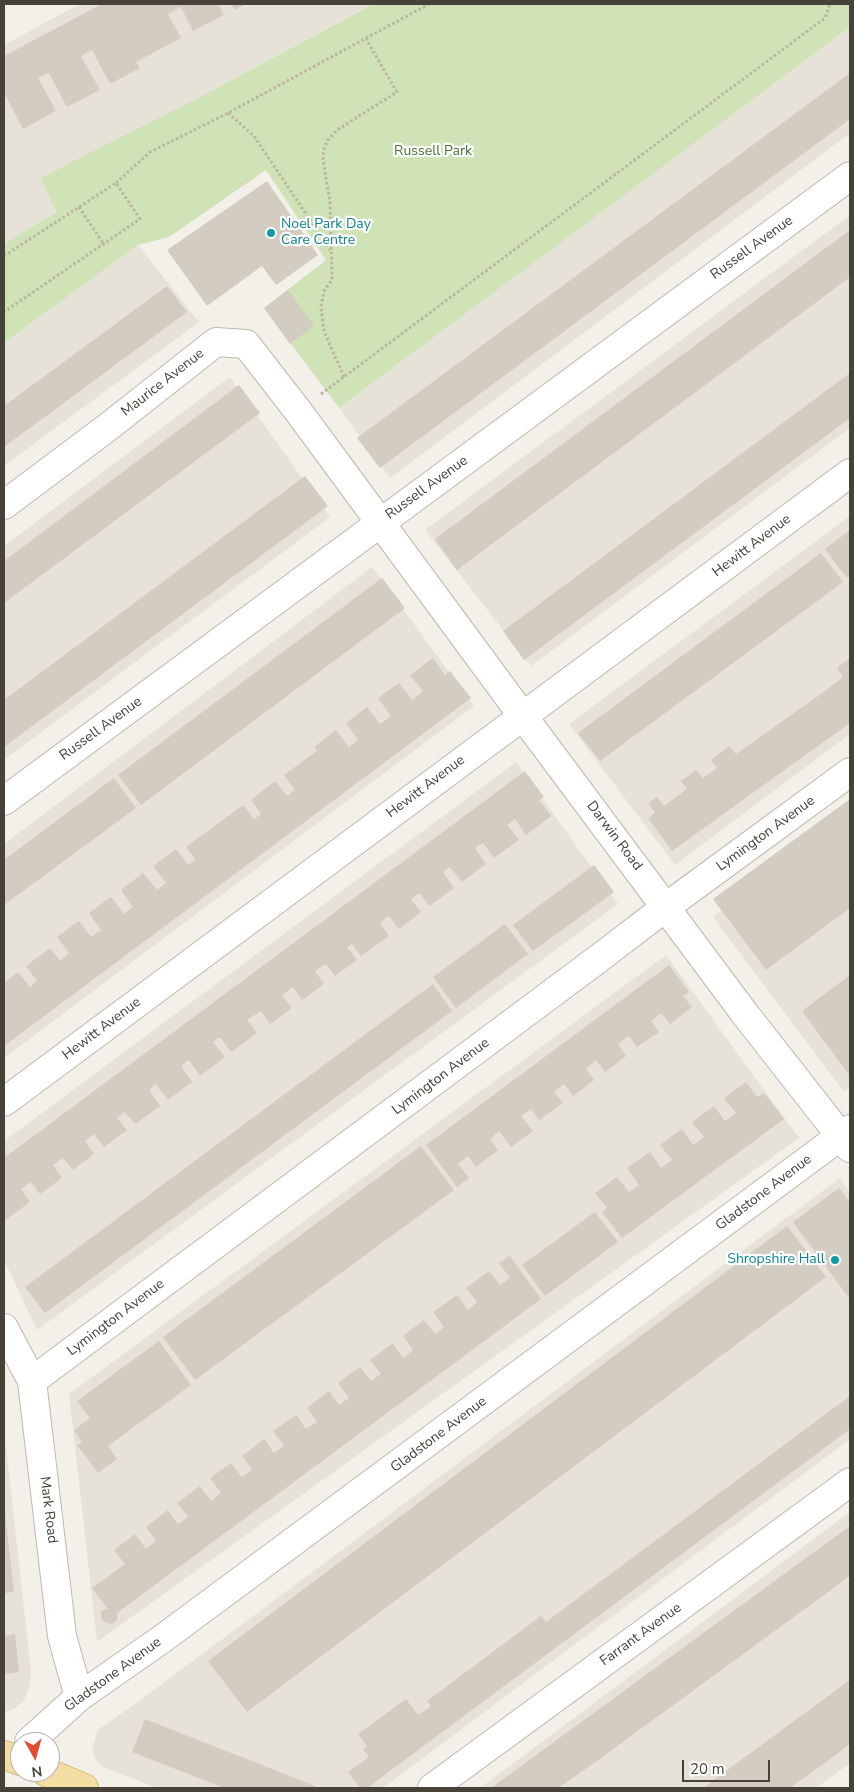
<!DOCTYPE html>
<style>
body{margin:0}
#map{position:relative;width:854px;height:1792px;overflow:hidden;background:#f3f0ea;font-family:"Nunito Sans",sans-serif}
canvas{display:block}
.frame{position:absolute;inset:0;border:5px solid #464139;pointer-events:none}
.north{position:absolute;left:10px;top:1732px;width:50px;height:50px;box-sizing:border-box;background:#fff;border:1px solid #b5b3b0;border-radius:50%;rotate:173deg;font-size:14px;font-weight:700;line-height:20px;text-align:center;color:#464139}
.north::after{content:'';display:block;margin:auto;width:18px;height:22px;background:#e24d31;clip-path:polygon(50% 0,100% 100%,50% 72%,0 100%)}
.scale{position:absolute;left:682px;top:1760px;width:88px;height:22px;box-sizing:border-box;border:2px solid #464139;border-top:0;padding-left:6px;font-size:15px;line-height:18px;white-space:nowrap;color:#464139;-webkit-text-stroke:4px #fff;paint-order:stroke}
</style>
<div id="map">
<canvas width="854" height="1792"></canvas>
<div class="frame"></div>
<div class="north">N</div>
<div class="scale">20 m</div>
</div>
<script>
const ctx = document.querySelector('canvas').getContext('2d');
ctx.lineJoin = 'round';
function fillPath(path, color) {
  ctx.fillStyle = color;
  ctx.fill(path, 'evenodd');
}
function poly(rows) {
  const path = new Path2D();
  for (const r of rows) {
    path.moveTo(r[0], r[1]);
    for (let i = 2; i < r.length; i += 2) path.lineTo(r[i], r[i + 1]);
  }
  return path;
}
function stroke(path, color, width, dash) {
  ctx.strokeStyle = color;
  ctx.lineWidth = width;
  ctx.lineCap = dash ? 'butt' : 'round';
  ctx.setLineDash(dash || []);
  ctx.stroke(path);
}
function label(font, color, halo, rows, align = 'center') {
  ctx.font = font + ' "Nunito Sans",sans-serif';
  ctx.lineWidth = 4.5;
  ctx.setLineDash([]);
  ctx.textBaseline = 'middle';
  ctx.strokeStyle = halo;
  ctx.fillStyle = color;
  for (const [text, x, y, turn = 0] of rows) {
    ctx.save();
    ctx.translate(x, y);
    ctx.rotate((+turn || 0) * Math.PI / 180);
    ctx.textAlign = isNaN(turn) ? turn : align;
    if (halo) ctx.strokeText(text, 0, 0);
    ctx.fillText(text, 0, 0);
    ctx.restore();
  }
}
fillPath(poly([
 [80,4,372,4,215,89,40,178,56,212,4,244,4,45],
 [850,27,850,133,390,478,339,408],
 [850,215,850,428,531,666,425,530],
 [138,245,199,322,4,466,4,343],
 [230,377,330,517,4,760,4,546],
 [850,516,850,734,675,865,569,724],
 [372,567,474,706,4,1058,4,844],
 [516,762,618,904,37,1330,4,1260,4,1141],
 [850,814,850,1087,844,1092,713,917],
 [666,955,799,1138,97,1642,69,1394],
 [840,1178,850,1193,850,1439,383,1788,157,1788,101,1766,94,1757,92,1749,98,1730,138,1702],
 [4,1429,31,1672,29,1688,24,1700,14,1709,4,1712],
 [850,1512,850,1763,816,1788,480,1788]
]), '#e6e2d8');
fillPath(poly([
 [373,4,850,4,850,27,339,408,264,308,326,260,266,170,169,237,138,245,4,343,4,244,56,212,40,178,215,89]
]), '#cfe3b7');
fillPath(poly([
 [102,4,218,4,224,15,193,31,181,7,168,14,181,38,136,62,140,68,110,84,92,50,81,56,100,90,67,107,49,73,38,78,56,111,23,129,6,96,4,97,4,56],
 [231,4,246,4,235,10],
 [850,73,850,119,380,468,357,438],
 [267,181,318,255,276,285,262,266,207,306,167,250],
 [850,230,850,277,457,570,435,539],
 [167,286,187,312,4,447,4,406],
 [288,290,314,326,290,344,264,308],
 [850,373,850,418,524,660,503,631],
 [239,385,260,413,4,603,4,561],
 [305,476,328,506,4,747,4,700],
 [850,530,850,576,847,578,825,549],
 [821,553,843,582,600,761,578,733],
 [382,578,405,608,141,805,118,775],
 [433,658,445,675,450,671,471,698,4,1046,4,983,18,972,30,987,37,981,26,966,50,948,60,961,69,953,57,937,79,921,91,937,101,930,89,913,111,897,124,914,133,907,121,890,143,873,157,890,166,883,153,866,176,849,188,865,196,860,186,847,243,805,254,819,261,814,251,800,275,781,287,796,295,790,284,775,317,751,314,747,336,730,349,747,358,740,346,723,367,707,380,724,391,716,378,698,399,683,412,700,423,691,410,675],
 [850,658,850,723,672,851,648,818,655,813,648,803,657,797,664,806,687,789,681,781,696,770,703,778,717,768,711,760,729,746,736,754,821,694,843,677,837,668],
 [525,771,544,797,539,800,551,816,526,835,515,819,507,825,519,840,494,858,483,843,475,848,486,864,462,882,450,867,443,872,454,888,429,906,420,893,411,899,421,912,399,929,389,916,380,923,389,936,361,956,352,944,347,947,357,960,335,976,326,964,315,971,324,984,302,1000,293,987,282,995,292,1008,270,1024,261,1011,247,1020,257,1033,231,1052,220,1037,213,1042,225,1057,200,1076,189,1060,181,1066,192,1082,168,1100,156,1084,149,1090,160,1106,135,1124,125,1112,117,1118,127,1130,104,1147,94,1134,85,1141,94,1154,73,1170,63,1158,53,1165,62,1178,40,1194,31,1182,21,1189,30,1202,4,1221,4,1158],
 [114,778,136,808,4,905,4,860],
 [850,799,850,908,766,970,713,899],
 [594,865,614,892,533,951,513,925],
 [505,924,528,954,456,1008,433,977],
 [669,965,689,992,683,996,692,1007,670,1024,661,1013,651,1021,659,1032,637,1047,629,1036,618,1044,626,1056,605,1072,596,1060,586,1069,594,1080,573,1096,564,1084,554,1092,563,1103,539,1120,531,1109,521,1116,533,1131,511,1147,499,1131,490,1139,498,1150,476,1167,468,1156,458,1164,469,1178,457,1187,426,1145],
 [850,975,850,1076,802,1011],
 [433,984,452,1011,45,1313,25,1287],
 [746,1082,757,1097,764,1093,784,1119,622,1238,602,1212,607,1208,595,1193,617,1177,629,1192,639,1185,627,1168,650,1152,661,1168,672,1160,660,1145,682,1129,693,1145,704,1137,692,1122,714,1106,725,1121,736,1113,724,1098],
 [421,1146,454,1190,195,1380,163,1337],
 [839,1188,850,1203,850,1297,849,1298,793,1222],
 [595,1212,618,1242,545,1296,522,1265],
 [787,1226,826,1277,247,1712,208,1661],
 [510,1256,541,1299,117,1613,117,1620,112,1624,104,1622,101,1617,101,1611,108,1609,92,1588,125,1564,114,1550,135,1534,146,1549,156,1541,146,1527,168,1510,178,1524,188,1517,177,1503,200,1486,211,1501,221,1493,210,1478,231,1463,242,1477,252,1470,242,1456,264,1439,274,1453,284,1446,273,1431,296,1415,306,1429,317,1422,307,1408,329,1391,339,1405,349,1398,338,1383,360,1367,371,1381,381,1374,370,1360,393,1343,403,1358,413,1350,403,1336,424,1320,435,1334,444,1327,433,1312,457,1295,468,1310,477,1302,466,1288,489,1271,500,1285,510,1278,499,1263],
 [159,1341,191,1385,108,1446,117,1459,98,1473,77,1445,82,1442,74,1430,90,1418,77,1401],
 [850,1396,850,1429,367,1788,360,1788,348,1772,369,1757,363,1749,367,1746,358,1734,406,1699,418,1715,431,1706,427,1701,541,1616,546,1622],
 [4,1512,5,1512,14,1592,4,1593],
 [850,1526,850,1576,594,1763,558,1788,491,1788],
 [15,1634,19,1672,4,1674,4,1636],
 [850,1680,850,1744,822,1765,790,1788,703,1788],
 [145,1719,315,1786,314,1788,224,1788,132,1752]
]), '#d3ccc0');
const street = poly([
 [4,505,108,427,216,342,246,344,298,411,522,715,745,1014,850,1148],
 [4,801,850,176],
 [4,1102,850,473],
 [4,1328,32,1381,62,1636,79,1697],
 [32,1381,598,959,666,907,850,772],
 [29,1742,79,1697,162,1639,850,1129],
 [432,1788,850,1482]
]);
const primary = poly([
 [4,1755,20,1761],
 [46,1772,84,1788]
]);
stroke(street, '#beb8ad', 30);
stroke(primary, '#d7ba74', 30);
stroke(poly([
 [228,113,254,136,330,250],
 [116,183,150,152,228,113,429,4],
 [79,207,103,243],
 [4,256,116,183,140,219,4,312],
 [344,377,324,331,321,307,324,291,332,280,330,202,323,160,324,149,328,140,337,130,397,92,366,39],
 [321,394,825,18,830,4]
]), '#beb3a0', 3, [2.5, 2.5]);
stroke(street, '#fff', 28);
stroke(primary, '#f3dda2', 28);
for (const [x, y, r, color] of [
 [271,233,5,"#0f9aa8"],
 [835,1260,5,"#0f9aa8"]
]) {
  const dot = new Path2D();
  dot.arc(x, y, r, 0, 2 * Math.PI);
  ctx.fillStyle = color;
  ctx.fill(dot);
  stroke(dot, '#fff', 2);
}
label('14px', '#4a7232', '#fff', [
 ["Russell Park",433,152]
]);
label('14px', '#0d838f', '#fff', [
 ["Noel Park Day",281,225],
 ["Care Centre",281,241],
 ["Shropshire Hall",825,1260,"right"]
], 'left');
label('14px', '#464139', '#fff', [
 ["Russell Avenue",752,248,-36],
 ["Maurice Avenue",163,383,-38],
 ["Russell Avenue",427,488,-36],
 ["Hewitt Avenue",752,546,-37],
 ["Russell Avenue",101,729,-36],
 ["Hewitt Avenue",426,787,-37],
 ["Lymington Avenue",766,834,-36],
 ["Darwin Road",614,836,53],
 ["Hewitt Avenue",102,1029,-37],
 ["Lymington Avenue",441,1077,-37],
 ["Gladstone Avenue",764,1193,-37],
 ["Lymington Avenue",116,1318,-37],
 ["Gladstone Avenue",439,1435,-37],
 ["Mark Road",48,1510,83],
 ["Farrant Avenue",641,1635,-36],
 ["Gladstone Avenue",113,1675,-36]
]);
</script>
